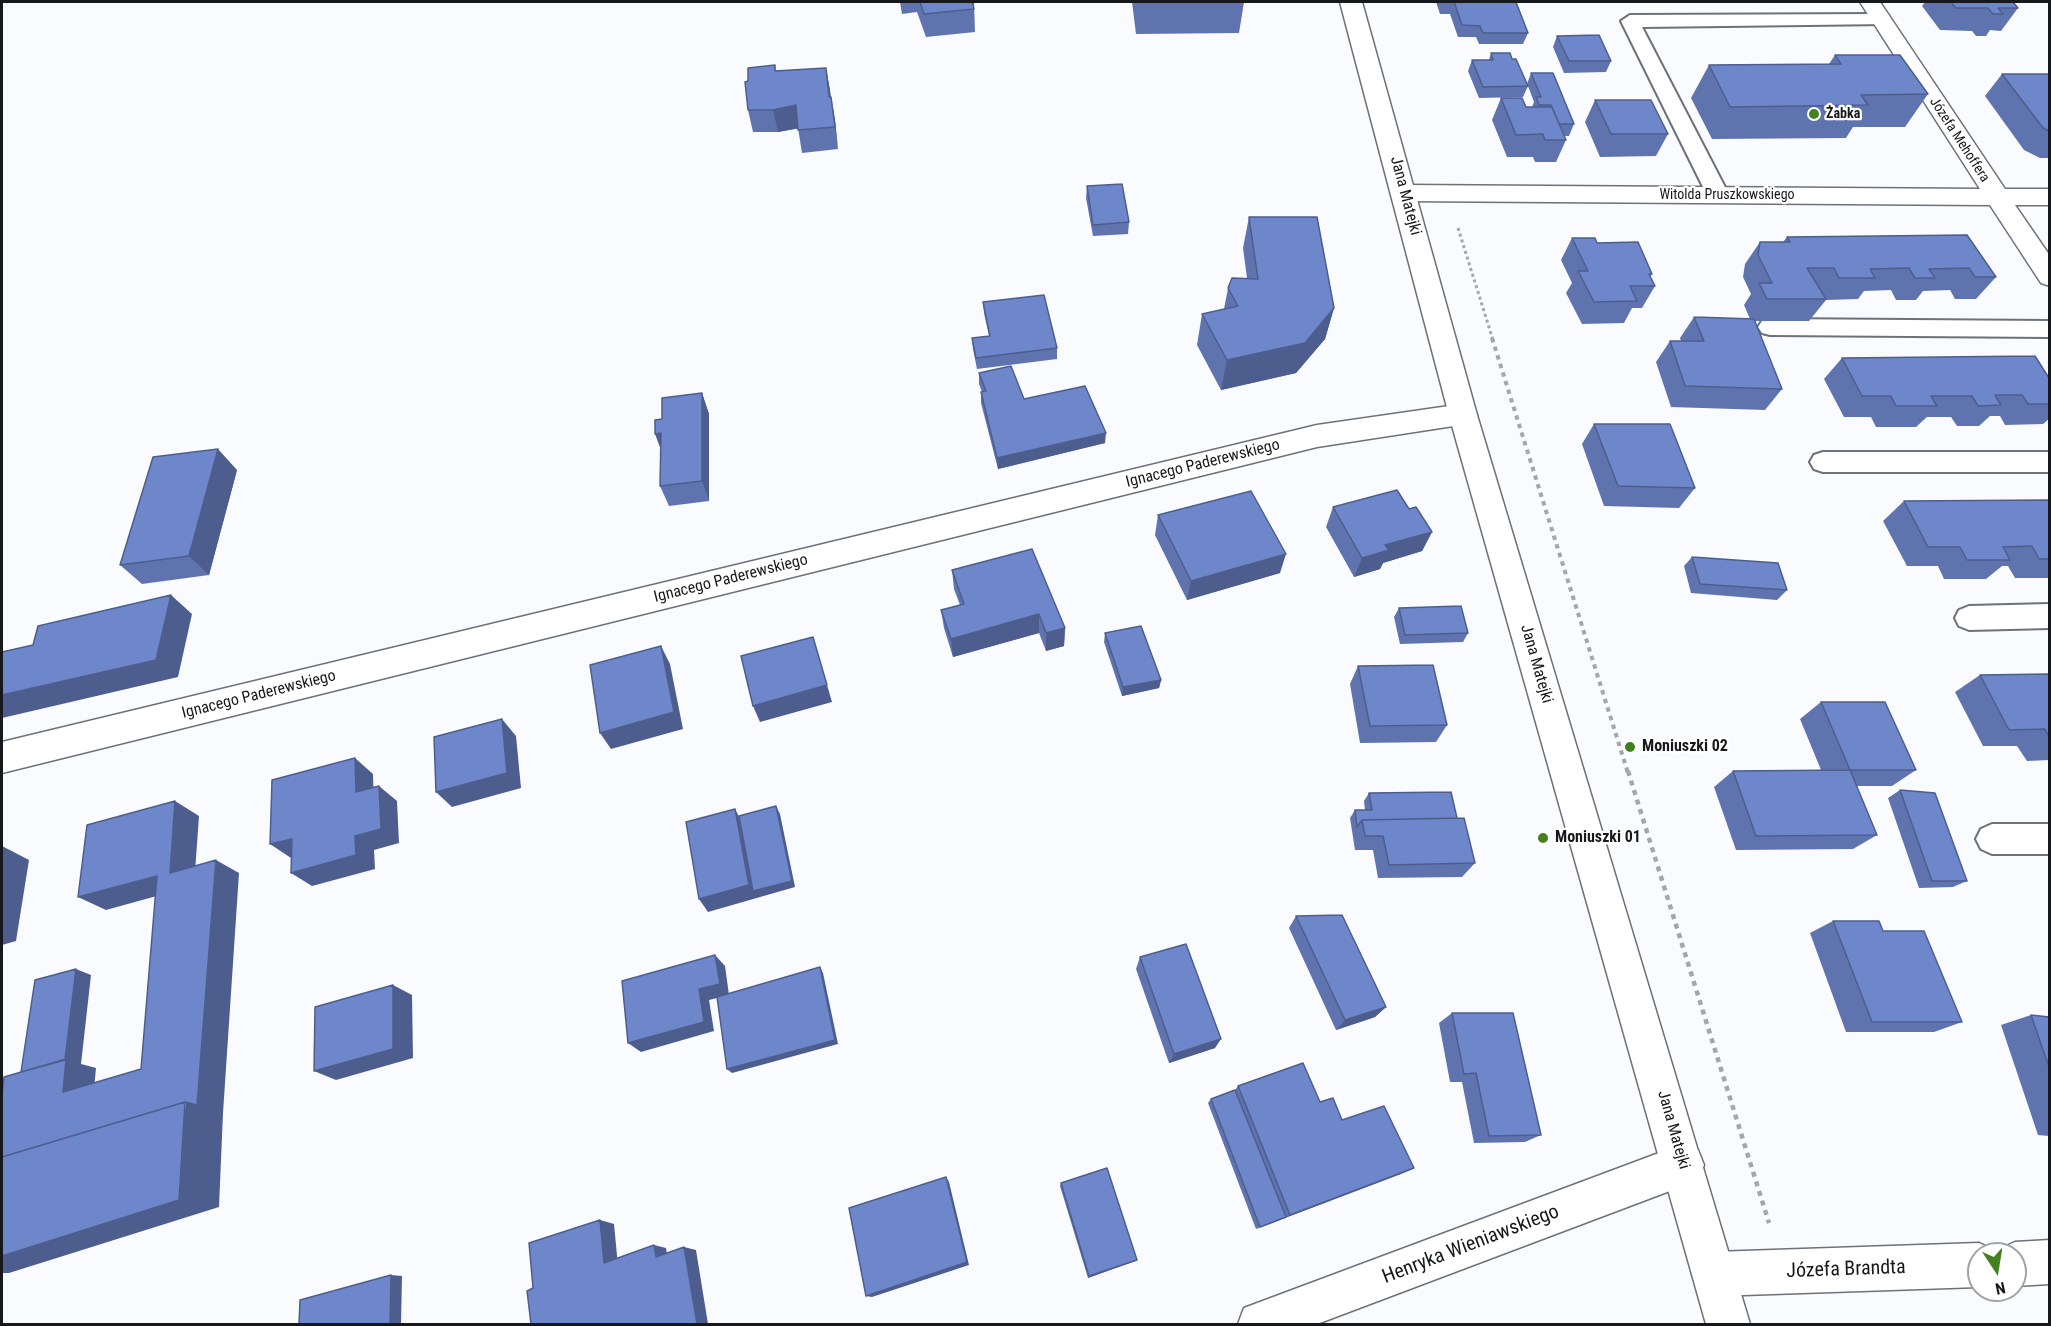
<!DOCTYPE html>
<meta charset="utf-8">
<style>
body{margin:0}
#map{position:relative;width:2051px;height:1326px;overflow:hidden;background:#fafbff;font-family:"Roboto Condensed",sans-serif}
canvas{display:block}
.frame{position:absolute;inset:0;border:3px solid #16181b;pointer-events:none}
.north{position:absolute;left:1967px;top:1242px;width:60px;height:60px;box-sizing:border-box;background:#fff;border:2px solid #a2a3a4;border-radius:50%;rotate:168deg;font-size:16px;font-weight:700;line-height:24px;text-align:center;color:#16181b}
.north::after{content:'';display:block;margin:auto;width:21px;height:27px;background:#438120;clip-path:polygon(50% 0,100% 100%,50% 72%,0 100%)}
</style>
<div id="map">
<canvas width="2051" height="1326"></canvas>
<div class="frame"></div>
<div class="north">N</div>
</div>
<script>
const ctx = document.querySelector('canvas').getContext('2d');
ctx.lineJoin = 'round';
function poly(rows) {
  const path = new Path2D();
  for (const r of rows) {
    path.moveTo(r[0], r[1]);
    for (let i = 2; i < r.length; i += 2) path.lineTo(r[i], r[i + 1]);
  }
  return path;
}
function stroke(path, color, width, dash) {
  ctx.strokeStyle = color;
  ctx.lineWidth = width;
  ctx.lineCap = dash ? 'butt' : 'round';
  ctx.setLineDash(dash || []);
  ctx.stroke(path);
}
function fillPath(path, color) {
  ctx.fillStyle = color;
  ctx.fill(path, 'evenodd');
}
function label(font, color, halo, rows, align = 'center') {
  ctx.font = font + ' "Roboto Condensed",sans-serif';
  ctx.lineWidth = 4.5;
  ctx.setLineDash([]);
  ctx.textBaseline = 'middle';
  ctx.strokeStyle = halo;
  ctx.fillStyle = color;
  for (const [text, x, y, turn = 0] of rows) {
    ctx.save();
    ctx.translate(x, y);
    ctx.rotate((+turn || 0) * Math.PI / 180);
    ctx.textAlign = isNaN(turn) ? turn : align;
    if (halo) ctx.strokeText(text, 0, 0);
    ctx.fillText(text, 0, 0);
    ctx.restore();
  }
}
const service = poly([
 [1882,14,1891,20,1889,24,1642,27,1729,195,1726,200,1718,202,1710,200,1707,195,1621,21,1630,15,1882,14],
 [1770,319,2050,321,2050,337,1770,335,1762,333,1758,327,1762,321,1770,319],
 [1823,452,2050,452,2050,472,1823,472,1814,469,1810,462,1814,455,1823,452],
 [2050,604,2050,628,1969,630,1959,626,1955,618,1959,610,1969,606,2050,604],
 [1992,824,2050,824,2050,854,1992,854,1981,849,1976,839,1981,829,1992,824]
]);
const minor = poly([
 [1860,2,1880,2,2005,189,2050,189,2050,205,2015,205,2050,256,2050,286,2041,283,1990,205,1404,201,1395,199,1392,193,1395,187,1404,185,1980,189,1860,2],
 [1463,404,1473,407,1477,415,1473,423,1317,447,2,773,2,742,1317,425,1463,404],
 [1683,1144,1698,1150,1704,1165,1698,1180,1683,1186,1317,1324,1238,1324,1244,1308,1260,1302,1683,1144],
 [2050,1240,2050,1284,2015,1286,2015,1254,1997,1254,2000,1249,2015,1242,2050,1240],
 [1979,1243,1994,1250,1996,1254,1979,1254,1979,1287,1714,1296,1699,1289,1692,1274,1699,1259,1714,1252,1979,1243]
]);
const tertiary = poly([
 [1340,2,1362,2,1477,415,1750,1324,1706,1324,1449,415,1340,2]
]);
stroke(service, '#6e7179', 4);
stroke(minor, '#6e7179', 3);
stroke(tertiary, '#6e7179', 3);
stroke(poly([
 [1458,228,1493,340]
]), '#a5a6aa', 3, [3, 3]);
stroke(poly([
 [1492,338,1628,773]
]), '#a5a6aa', 4, [4.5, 4.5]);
stroke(poly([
 [1628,771,1769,1223]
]), '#a5a6aa', 4.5, [5, 5]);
fillPath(service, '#fff');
fillPath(minor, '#fff');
fillPath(tertiary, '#fff');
fillPath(poly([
 [900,2,974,2,975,32,926,37,917,12,902,14],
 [1132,2,1244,2,1239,33,1136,34],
 [1436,2,1516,2,1528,33,1523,44,1479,44,1476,37,1458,37,1450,14,1440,14],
 [1925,2,2013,2,2018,8,2001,31,1990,30,1986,36,1976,36,1972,31,1940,30,1922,6],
 [1557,36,1611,61,1606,72,1564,73,1553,47],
 [1491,53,1512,59,1527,84,1531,73,1574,124,1569,136,1564,136,1566,140,1556,162,1535,162,1533,157,1507,157,1492,120,1501,98,1526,107,1532,107,1534,102,1528,86,1523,97,1479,98,1468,71,1472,60,1489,60],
 [1835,55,1928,94,1905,127,1853,127,1846,138,1712,139,1691,98,1709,65,1829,64],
 [775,65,776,71,826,68,831,97,835,120,838,149,802,153,798,128,778,132,753,132,748,110,748,81],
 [2002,74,2049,74,2049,158,2040,158,2024,150,1985,96],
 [1595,100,1668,134,1656,156,1600,157,1585,122],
 [1087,186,1129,222,1128,234,1093,236,1086,198],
 [1249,217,1334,308,1325,339,1296,373,1221,390,1197,345,1202,314,1224,309,1228,288,1247,278,1243,248],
 [1967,235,1996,277,1976,299,1955,299,1950,290,1923,291,1916,300,1896,300,1891,290,1864,291,1858,299,1826,300,1809,321,1754,321,1782,389,1765,410,1671,407,1656,362,1670,341,1681,341,1680,338,1694,317,1750,319,1744,305,1751,294,1743,277,1745,264,1760,242,1783,242,1787,237],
 [1572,238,1597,243,1652,274,1650,277,1655,286,1642,308,1632,308,1624,323,1582,324,1566,293,1572,283,1561,260],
 [983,302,1057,348,1057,359,977,369,973,349,972,338,989,336,984,313],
 [1842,358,2049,378,2049,419,2043,424,2005,425,2000,416,1990,416,1979,426,1957,426,1951,417,1927,417,1916,427,1876,427,1871,417,1844,417,1824,379],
 [979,373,1024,399,1105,443,998,469,981,403,981,392,982,392,979,384],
 [702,393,709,414,709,501,669,506,660,486,662,419],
 [1594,424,1695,488,1679,508,1604,506,1582,444],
 [237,470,209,575,142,584,120,565],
 [2049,500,2049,578,2015,578,2008,566,2002,566,1986,579,1944,579,1938,566,1907,566,1883,521,1904,501],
 [1333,507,1409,509,1432,532,1422,551,1383,563,1380,569,1354,577,1326,527],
 [1158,515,1280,573,1187,600,1155,535],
 [1692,557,1787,590,1777,600,1691,593,1684,566],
 [952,570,1065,628,1064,646,1046,651,1039,633,953,657,944,628,941,610,960,605,954,589],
 [1399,608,1468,633,1463,642,1400,644,1394,617],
 [1105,633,1161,680,1159,688,1122,696,1104,642],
 [1358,666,1447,725,1436,742,1360,743,1350,684],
 [2049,674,2049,760,2027,761,2017,746,1983,746,1955,692,1980,675],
 [1821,702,1916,770,1892,786,1856,786,1877,835,1853,849,1736,850,1714,787,1733,771,1821,770,1800,719],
 [1900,790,1967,881,1953,887,1919,888,1888,798],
 [1369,793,1457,818,1475,863,1462,877,1378,878,1373,850,1355,850,1350,818,1355,810,1365,810,1364,801],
 [1296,916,1386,1007,1375,1017,1336,1030,1289,928],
 [1833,921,1883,931,1962,1022,1934,1032,1846,1032,1810,933],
 [1140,957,1215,1048,1169,1063,1136,969],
 [1452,1013,1541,1135,1525,1142,1474,1143,1462,1082,1450,1082,1439,1023],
 [2031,1015,2049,1017,2049,1136,2038,1135,2001,1025],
 [1238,1086,1320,1102,1342,1120,1414,1168,1256,1229,1208,1103,1211,1099,1235,1090],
 [1061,1183,1137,1260,1088,1278,1060,1186]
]), '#5f74af');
fillPath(poly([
 [826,68,830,90,832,120,829,97],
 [831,97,835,120,838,149,835,127],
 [796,105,801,128,778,132,773,110],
 [1334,308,1325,339,1296,373,1221,390,1227,360],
 [702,393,709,414,709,501,702,481],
 [661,433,663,455,655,434],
 [1106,433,1105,443,998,469,997,458],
 [218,449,237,470,209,575,189,556],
 [1432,532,1422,551,1383,563,1380,569,1354,577,1362,558,1385,545],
 [1286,554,1280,573,1187,600,1191,581],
 [171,595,192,614,178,677,2,718,2,695],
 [1039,614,1039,633,953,657,951,639],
 [1065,628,1064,646,1046,651,1046,633],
 [813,637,832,702,760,722,753,706],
 [661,646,670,664,683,729,611,749,600,733],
 [1161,680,1159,688,1122,696,1123,687],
 [502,719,516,736,521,788,452,807,436,792],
 [355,758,373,774,374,808,356,792],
 [379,786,397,801,399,843,374,850,375,869,312,886,291,873,355,836],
 [175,801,199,816,194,886,170,873],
 [776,806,780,814,795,887,708,912,699,899,735,809,743,824],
 [292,839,291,858,270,844],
 [2,846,29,860,16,941,2,945],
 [216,860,239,873,223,1113,219,1207,9,1273,2,1273,2,1256,185,1109],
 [157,876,182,889,106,910,78,897],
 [715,955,725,966,729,995,709,1000,714,1031,641,1052,628,1043,699,989],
 [820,967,823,973,838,1044,732,1073,727,1069],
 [76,969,91,975,81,1064,96,1068,93,1100,36,1085],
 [393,985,412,995,413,1058,336,1080,314,1071],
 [1386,1007,1375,1017,1336,1030,1345,1020],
 [1221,1039,1215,1048,1169,1063,1174,1054],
 [1414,1168,1401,1174,1256,1229,1290,1215],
 [946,1177,949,1182,969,1265,872,1297,866,1296],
 [600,1220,614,1224,618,1266,604,1263],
 [654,1245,666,1248,668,1260,656,1257],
 [684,1247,696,1250,708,1324,697,1324],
 [1137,1260,1135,1261,1088,1278,1089,1276],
 [391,1275,402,1276,401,1324,390,1324]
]), '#4d5e8e');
const building = poly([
 [920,2,972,2,974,9,924,14,920,2],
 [1443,2,1516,2,1528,33,1483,33,1480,26,1462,25,1454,2,1443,2],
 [1951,2,2013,2,2018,8,1998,8,2003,14,1993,14,1988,8,1956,8,1951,2],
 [1599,35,1611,61,1569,61,1557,36,1599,35],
 [1491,53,1510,53,1512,59,1516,59,1528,86,1483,87,1472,60,1493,60,1491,53],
 [1835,55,1900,55,1928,94,1861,95,1868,105,1730,107,1709,65,1841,64,1835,55],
 [775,65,775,71,826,68,829,97,831,97,835,127,798,130,796,105,773,110,748,110,745,82,748,81,748,68,775,65],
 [1531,73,1553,73,1574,124,1559,124,1551,105,1539,105,1536,97,1541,97,1531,73],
 [2002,74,2049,74,2049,131,2043,128,2002,74],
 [1501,98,1522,98,1526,107,1552,107,1566,140,1545,140,1543,134,1516,135,1501,98],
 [1595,100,1651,100,1668,134,1611,134,1595,100],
 [1122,184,1129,222,1093,225,1087,186,1122,184],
 [1249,217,1317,217,1334,308,1305,343,1227,360,1202,314,1238,306,1228,288,1232,278,1258,279,1249,217],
 [1967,235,1996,277,1975,277,1969,268,1929,269,1935,278,1915,278,1909,268,1870,269,1875,278,1839,278,1834,268,1807,268,1826,299,1767,299,1759,283,1772,283,1758,255,1760,242,1790,242,1787,237,1967,235],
 [1572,238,1595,238,1597,243,1638,242,1652,274,1649,274,1655,286,1630,286,1637,301,1594,302,1578,271,1588,271,1572,238],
 [1044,295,1057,348,976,358,972,338,990,336,983,302,1044,295],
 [1694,317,1754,319,1782,389,1685,386,1670,341,1704,341,1694,317],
 [2035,356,2049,378,2049,404,2028,404,2022,395,1995,395,2001,405,1978,406,1972,396,1931,396,1937,406,1896,406,1891,396,1862,396,1842,358,2035,356],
 [1011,366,1024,399,1085,386,1106,433,997,458,981,392,986,391,979,373,1011,366],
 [702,393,702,481,660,486,661,433,655,434,655,420,662,419,662,398,702,393],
 [1594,424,1670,424,1695,488,1618,486,1594,424],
 [218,449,189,556,120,565,153,457,218,449],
 [1397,490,1409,509,1416,507,1432,532,1385,545,1389,550,1362,558,1333,507,1397,490],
 [1251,491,1286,554,1191,581,1158,515,1251,491],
 [2049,500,2049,559,2039,559,2032,546,2003,547,2010,560,1967,560,1960,547,1928,547,1904,501,2049,500],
 [1032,549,1065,628,1046,633,1039,614,951,639,941,610,964,604,952,570,1032,549],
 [1692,557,1778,563,1787,590,1700,584,1692,557],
 [171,595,156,660,2,695,2,652,33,645,38,626,171,595],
 [1461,606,1468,633,1405,635,1399,608,1461,606],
 [1141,626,1161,680,1123,687,1105,633,1141,626],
 [813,637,827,685,753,706,741,656,813,637],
 [661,646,674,712,600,733,590,665,661,646],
 [1433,665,1447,725,1370,726,1358,666,1433,665],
 [2049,674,2049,737,2045,729,2009,730,1980,675,2049,674],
 [1821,702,1885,702,1916,770,1850,770,1877,835,1756,836,1733,771,1850,770,1821,702],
 [502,719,507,773,436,792,434,737,502,719],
 [355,758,356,792,379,786,381,829,355,836,356,855,291,873,292,839,270,844,272,780,355,758],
 [1900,790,1935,793,1967,881,1932,881,1900,790],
 [1451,792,1457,818,1362,820,1357,827,1355,810,1372,810,1369,793,1451,792],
 [175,801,170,873,216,860,197,1105,185,1102,2,1157,2,1096,4,1077,66,1059,63,1092,141,1069,157,876,78,897,87,825,175,801],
 [776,806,792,881,753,891,739,816,776,806],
 [735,809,749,885,699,899,686,822,735,809],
 [1464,818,1475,863,1389,865,1383,836,1365,836,1362,820,1464,818],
 [1342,915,1386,1007,1345,1020,1296,916,1342,915],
 [1833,921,1879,921,1883,931,1924,931,1962,1022,1872,1022,1833,921],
 [1186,944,1221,1039,1174,1054,1140,957,1186,944],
 [715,955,720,984,699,989,704,1022,628,1043,622,981,715,955],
 [820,967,835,1040,727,1069,717,997,820,967],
 [76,969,65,1060,21,1072,35,980,76,969],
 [393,985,393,1049,314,1071,315,1007,393,985],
 [1452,1013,1513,1013,1541,1135,1489,1136,1476,1073,1464,1074,1452,1013],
 [2031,1015,2049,1017,2049,1067,2031,1015],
 [1303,1063,1320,1102,1333,1098,1342,1120,1384,1106,1414,1168,1290,1215,1238,1086,1303,1063],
 [1235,1090,1286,1217,1260,1227,1211,1099,1235,1090],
 [185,1102,179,1200,2,1256,2,1157,185,1102],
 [1107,1168,1137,1260,1089,1276,1061,1183,1107,1168],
 [946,1177,967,1262,866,1296,849,1208,946,1177],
 [600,1220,604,1263,654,1245,656,1257,684,1247,697,1324,531,1324,527,1291,533,1288,529,1243,600,1220],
 [391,1275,390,1324,299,1324,300,1300,391,1275]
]);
fillPath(building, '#6e87cb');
stroke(building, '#4d5e8e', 1.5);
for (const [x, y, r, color] of [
 [1814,114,6,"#438120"],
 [1630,747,6,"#438120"],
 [1543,838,6,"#438120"]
]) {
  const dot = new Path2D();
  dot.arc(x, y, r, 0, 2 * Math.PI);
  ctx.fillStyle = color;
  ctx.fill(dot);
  stroke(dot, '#fff', 2);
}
label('bold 14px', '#16181b', '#fff', [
 ["Żabka",1826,114]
], 'left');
label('14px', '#16181b', '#fff', [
 ["Józefa Mehoffera",1959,140,57],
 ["Witolda Pruszkowskiego",1727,195]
]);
label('16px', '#16181b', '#fff', [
 ["Jana Matejki",1405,196,75],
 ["Ignacego Paderewskiego",1203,464,-14],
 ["Ignacego Paderewskiego",731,579,-14],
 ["Jana Matejki",1536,664,74],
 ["Ignacego Paderewskiego",259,695,-14],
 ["Jana Matejki",1673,1130,74]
]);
label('bold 16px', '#16181b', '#fff', [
 ["Moniuszki 02",1642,747],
 ["Moniuszki 01",1555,838]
], 'left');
label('20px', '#16181b', '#fff', [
 ["Henryka Wieniawskiego",1471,1245,-21],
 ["Józefa Brandta",1846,1270,-2]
]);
</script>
